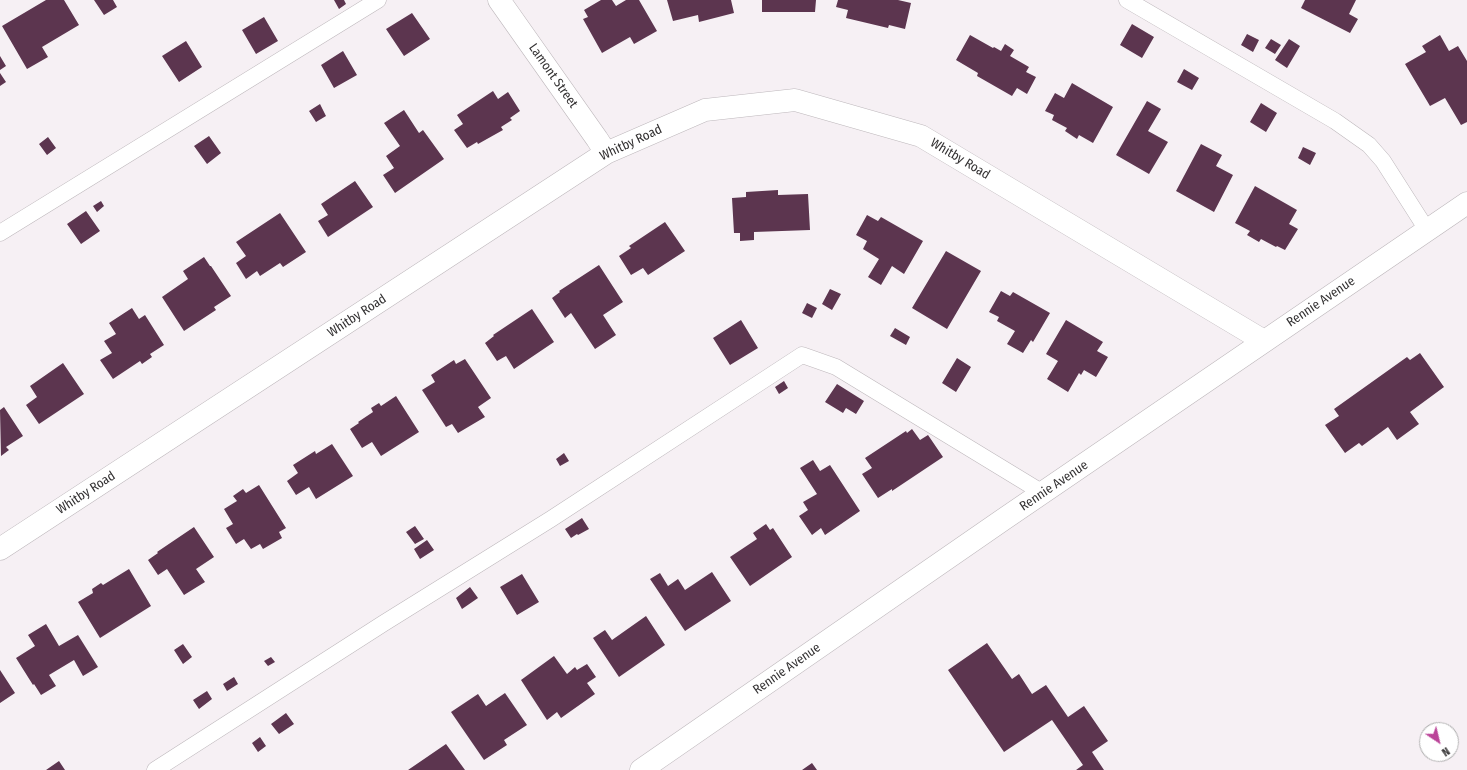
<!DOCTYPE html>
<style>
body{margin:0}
#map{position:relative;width:1467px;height:770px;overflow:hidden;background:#f6f0f4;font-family:"Fira Sans Condensed",sans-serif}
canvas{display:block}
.north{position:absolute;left:1419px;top:722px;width:40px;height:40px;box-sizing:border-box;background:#fff;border:1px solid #adadad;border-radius:50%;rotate:145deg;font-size:11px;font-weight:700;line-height:16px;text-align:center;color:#333132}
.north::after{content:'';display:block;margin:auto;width:14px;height:18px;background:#b49;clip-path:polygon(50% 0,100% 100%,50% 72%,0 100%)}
</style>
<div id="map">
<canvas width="1467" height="770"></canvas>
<div class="north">N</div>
</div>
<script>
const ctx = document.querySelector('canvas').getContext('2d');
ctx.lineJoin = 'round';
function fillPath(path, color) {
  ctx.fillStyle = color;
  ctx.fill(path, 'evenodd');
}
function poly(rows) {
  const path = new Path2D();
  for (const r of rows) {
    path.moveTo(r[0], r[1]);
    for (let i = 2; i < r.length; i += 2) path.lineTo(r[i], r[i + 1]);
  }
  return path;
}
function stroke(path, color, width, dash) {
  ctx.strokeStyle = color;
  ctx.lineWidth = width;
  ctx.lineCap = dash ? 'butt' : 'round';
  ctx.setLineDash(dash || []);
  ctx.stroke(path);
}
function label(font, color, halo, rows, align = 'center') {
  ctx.font = font + ' "Fira Sans Condensed",sans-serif';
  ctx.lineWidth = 4;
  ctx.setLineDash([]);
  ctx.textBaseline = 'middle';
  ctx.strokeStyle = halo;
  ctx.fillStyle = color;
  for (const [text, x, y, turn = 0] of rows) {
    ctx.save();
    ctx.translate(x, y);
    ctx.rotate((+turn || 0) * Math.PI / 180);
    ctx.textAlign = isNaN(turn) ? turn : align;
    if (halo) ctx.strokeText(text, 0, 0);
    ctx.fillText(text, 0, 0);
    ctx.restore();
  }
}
fillPath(poly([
 [46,0,64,0,79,25,42,47,48,57,27,69,2,26],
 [94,0,113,0,117,7,104,15],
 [334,0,344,0,346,4,339,9],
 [601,0,612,0,616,6,626,0,639,0,657,31,634,44,630,37,602,53,583,19,588,17,584,10],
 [667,0,731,0,734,13,699,22,698,15,673,21],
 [762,0,816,0,815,12,762,12],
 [838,0,898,0,911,3,905,29,889,25,888,28,846,18,848,10,836,7],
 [1305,0,1356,0,1349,14,1358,19,1350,33,1301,8],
 [412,13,430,39,404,56,386,29],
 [264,17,278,41,256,54,242,30],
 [1132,24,1154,37,1142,58,1120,45],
 [1247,34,1259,40,1253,52,1241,45],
 [970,35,993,48,994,47,1001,51,1005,44,1014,50,1010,56,1029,67,1026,72,1036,77,1027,94,1017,88,1012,96,977,76,978,73,956,60],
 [1440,35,1449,51,1458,46,1467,61,1467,122,1461,125,1445,98,1430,106,1405,64,1426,52,1422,46],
 [1271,39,1281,45,1275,54,1265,48],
 [1289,39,1300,46,1287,68,1275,60],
 [186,41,202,67,179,82,162,56],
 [343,51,357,75,334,88,321,65],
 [0,56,6,66,0,70],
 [1184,69,1199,78,1192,90,1177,82],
 [0,73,6,82,0,86],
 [1072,83,1113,107,1093,143,1079,135,1077,139,1065,131,1067,128,1052,120,1054,115,1045,111,1055,93,1064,98],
 [493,91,498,99,508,92,520,111,510,118,512,120,501,127,503,130,478,144,477,142,467,148,454,130,463,124,457,115],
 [1147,101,1161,109,1148,131,1168,142,1149,174,1116,155],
 [1261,103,1277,113,1266,132,1250,122],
 [320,104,326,116,316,122,309,111],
 [404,110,419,133,423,130,444,159,395,193,383,175,394,168,386,156,400,146,384,123],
 [209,136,221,153,207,164,194,146],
 [48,137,56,148,47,155,39,144],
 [1201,144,1222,155,1216,166,1233,175,1214,212,1176,191],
 [1303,147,1316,153,1310,165,1298,158],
 [355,181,373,207,328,237,318,221,328,215,321,204],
 [1255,186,1297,210,1289,224,1298,229,1285,250,1277,246,1276,247,1261,239,1259,242,1247,235,1250,231,1235,223],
 [778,190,778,195,808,194,810,230,754,232,754,240,740,241,740,233,734,233,732,198,746,197,746,192],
 [101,201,104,206,97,212,93,206],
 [86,211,100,231,81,244,67,224],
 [280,213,306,252,283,267,280,263,260,276,257,271,246,279,236,263,246,256,236,242],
 [867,215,878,221,881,217,923,241,904,274,892,266,881,285,868,277,879,259,863,249,867,241,856,235],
 [665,222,685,251,648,275,643,268,631,275,619,256,631,248,629,246],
 [946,251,981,271,947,329,912,308],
 [204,257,210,266,211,266,231,296,214,307,216,310,184,331,162,297,188,279,183,271],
 [599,265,623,302,603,315,616,335,595,349,571,313,565,318,552,298,560,292,559,291],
 [830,289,841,294,832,310,822,304],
 [1001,291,1010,296,1013,292,1050,313,1033,342,1031,340,1023,353,1007,344,1015,331,997,321,999,317,989,312],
 [807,303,817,308,812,318,802,313],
 [132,308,139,319,145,315,164,345,150,354,152,357,142,364,140,361,113,379,100,360,112,353,104,341,116,334,109,323],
 [532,309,554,342,514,369,506,356,497,361,485,343,494,336,493,335],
 [741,320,758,348,730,365,713,338],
 [1066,320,1103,342,1097,351,1108,357,1096,377,1084,370,1081,375,1079,373,1068,392,1047,379,1058,361,1046,354],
 [895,328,910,337,906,345,890,336],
 [1420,353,1444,387,1410,412,1419,424,1397,440,1388,427,1362,446,1359,443,1345,453,1325,425,1339,416,1334,409,1407,357,1410,360],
 [957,358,971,367,956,392,942,383],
 [465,359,491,398,478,407,485,417,458,433,452,424,446,427,422,390,435,382,431,375,454,360,456,364],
 [63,363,84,394,39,424,26,405,37,397,30,386],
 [784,381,788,388,779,394,775,387],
 [837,384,864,401,856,414,846,408,843,413,825,402],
 [396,396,419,432,381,456,372,442,362,448,350,429,359,423,358,422,373,412,371,408,379,403,381,406],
 [4,407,23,436,6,447,9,450,1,456,0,410],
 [912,429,920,440,928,435,943,457,892,491,892,489,878,498,862,474,872,468,865,458,906,431,907,433],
 [332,444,353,476,316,499,309,487,296,495,287,481,298,473,293,465,315,451,316,454],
 [564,453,569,461,560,466,556,459],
 [813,460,820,471,830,465,860,511,825,535,821,528,812,535,799,516,808,510,803,502,817,494,800,468],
 [259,485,286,528,279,532,282,538,263,549,260,544,251,549,244,539,236,544,226,528,233,524,224,509,237,501,233,496,243,489,246,493],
 [582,518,589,529,578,535,577,534,571,538,565,529],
 [766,524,770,530,773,528,792,557,750,586,730,557,757,539,753,533],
 [415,526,424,539,415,544,406,532],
 [194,527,214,557,196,569,205,582,184,595,167,569,158,575,148,560,158,553,157,552],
 [427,540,434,550,420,559,414,549],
 [129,569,151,606,100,638,78,602,93,593,92,589,101,583,103,585],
 [712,572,731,601,685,631,650,579,660,573,668,586,678,579,685,590],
 [522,574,539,602,517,615,500,587],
 [470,587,478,598,462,609,456,598],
 [646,616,665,645,619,677,593,638,605,630,612,640],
 [46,624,59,646,78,635,98,667,83,676,74,660,49,675,56,686,41,695,34,684,33,685,16,658,35,646,28,635],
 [987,643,1012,679,1019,674,1032,694,1046,685,1068,717,1084,706,1108,741,1092,752,1104,770,1076,770,1083,765,1052,720,1004,752,948,670],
 [183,644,192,657,183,664,174,650],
 [554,656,567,674,575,667,577,670,587,664,596,677,587,683,595,694,561,718,557,712,547,720,521,680],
 [271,657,275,662,268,666,264,661],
 [0,670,15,693,0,703],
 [234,677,238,684,227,691,223,684],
 [207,691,212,699,199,709,193,700],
 [505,693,527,725,504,740,507,745,484,760,451,712,478,694,486,706],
 [286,713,294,724,279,734,271,724],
 [260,737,266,746,258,752,252,743],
 [446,744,465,770,408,770],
 [59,761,65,770,46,770],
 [812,763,817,770,802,770]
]), '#5c354f');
const service = poly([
 [1127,0,1335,121,1369,145,1383,161,1427,230],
 [0,233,378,0],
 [155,770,384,623,551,519,802,355,836,367,1043,493]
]);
const minor = poly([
 [499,0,597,139,606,153],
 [0,549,606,153,705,110,795,100,921,136,1264,341],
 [641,770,1004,519,1467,203]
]);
stroke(service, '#bdb7bb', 17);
stroke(minor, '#bdb7bb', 23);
stroke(service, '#fff', 16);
stroke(minor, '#fff', 22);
label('13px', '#333132', '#fff', [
 ["Lamont Street",553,76,55],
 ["Whitby Road",631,143,-25],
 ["Whitby Road",960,159,31],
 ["Rennie Avenue",1321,302,-34],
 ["Whitby Road",357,316,-33],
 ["Rennie Avenue",1054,486,-34],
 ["Whitby Road",86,493,-33],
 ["Rennie Avenue",787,669,-35]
]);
</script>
